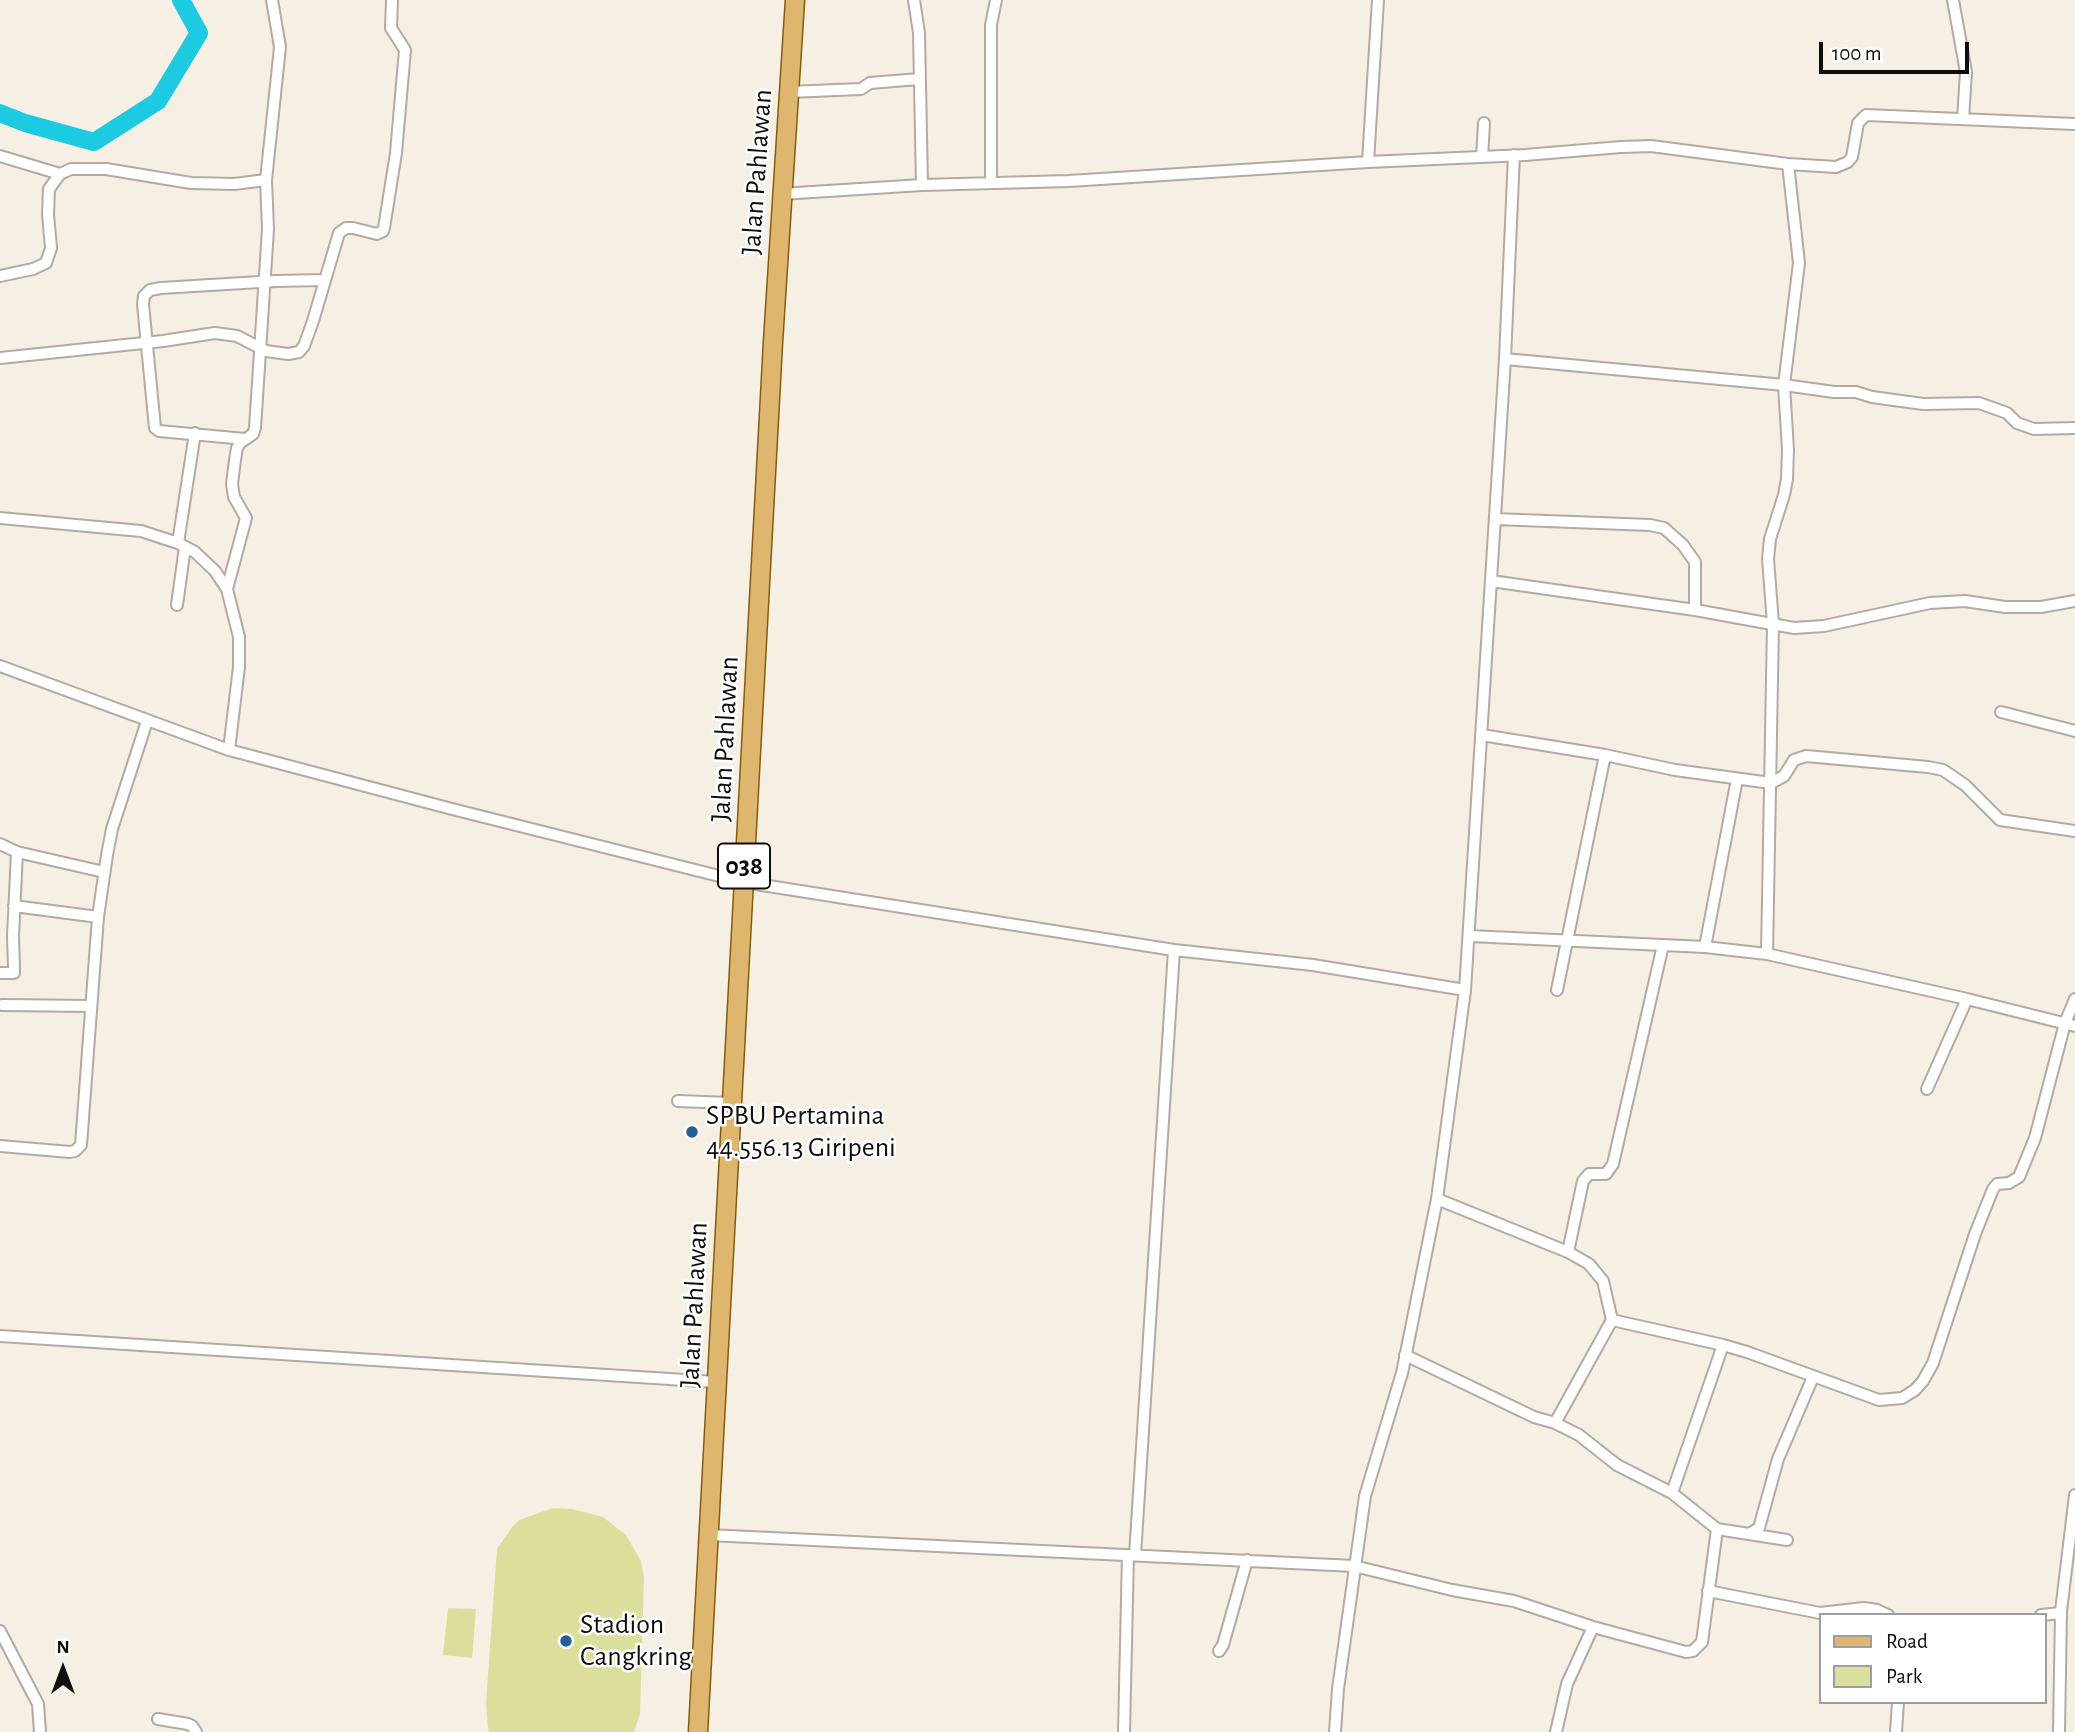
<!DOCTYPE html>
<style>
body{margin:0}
#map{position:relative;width:2075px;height:1732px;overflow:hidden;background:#f5efe4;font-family:"Alegreya Sans",sans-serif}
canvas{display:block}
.legend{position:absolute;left:1819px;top:1613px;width:228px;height:91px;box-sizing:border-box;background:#fff;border:2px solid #9f9e9d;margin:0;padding:9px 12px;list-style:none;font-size:21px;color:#0f0d09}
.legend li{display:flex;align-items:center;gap:14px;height:35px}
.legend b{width:35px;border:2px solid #9f9e9d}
.north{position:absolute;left:28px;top:1634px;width:70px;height:70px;-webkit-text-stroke:5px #fff;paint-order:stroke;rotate:0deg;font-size:19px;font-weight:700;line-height:28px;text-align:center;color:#0f0d09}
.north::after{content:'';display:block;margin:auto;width:24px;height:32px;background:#0f0d09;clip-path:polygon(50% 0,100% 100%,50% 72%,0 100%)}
.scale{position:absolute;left:1819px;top:42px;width:150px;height:32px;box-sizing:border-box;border:4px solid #0f0d09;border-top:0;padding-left:9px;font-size:21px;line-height:24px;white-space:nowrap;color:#0f0d09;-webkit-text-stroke:5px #fff;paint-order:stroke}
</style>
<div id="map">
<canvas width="2075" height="1732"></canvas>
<ul class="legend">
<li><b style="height:9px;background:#dfb66e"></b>Road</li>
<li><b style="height:19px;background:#dcdf9c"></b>Park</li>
</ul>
<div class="north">N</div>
<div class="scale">100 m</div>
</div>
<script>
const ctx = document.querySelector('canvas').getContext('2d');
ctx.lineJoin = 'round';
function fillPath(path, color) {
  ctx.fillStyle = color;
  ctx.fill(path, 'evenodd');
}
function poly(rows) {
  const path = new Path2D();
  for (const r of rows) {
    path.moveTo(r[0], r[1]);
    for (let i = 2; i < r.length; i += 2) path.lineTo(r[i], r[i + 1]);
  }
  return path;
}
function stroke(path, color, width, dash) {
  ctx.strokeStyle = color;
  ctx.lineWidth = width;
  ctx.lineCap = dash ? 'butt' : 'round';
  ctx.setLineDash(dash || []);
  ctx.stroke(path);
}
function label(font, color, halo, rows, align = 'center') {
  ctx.font = font + ' "Alegreya Sans",sans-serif';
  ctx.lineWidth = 5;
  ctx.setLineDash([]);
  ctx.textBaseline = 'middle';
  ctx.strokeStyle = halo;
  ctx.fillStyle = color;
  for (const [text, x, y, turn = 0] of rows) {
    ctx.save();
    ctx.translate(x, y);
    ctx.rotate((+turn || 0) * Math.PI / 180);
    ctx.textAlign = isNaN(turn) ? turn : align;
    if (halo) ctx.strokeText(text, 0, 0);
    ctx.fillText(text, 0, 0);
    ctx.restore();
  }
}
fillPath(poly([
 [553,1508,572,1509,603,1517,626,1535,641,1561,644,1578,640,1714,634,1732,490,1732,488,1729,486,1703,497,1549,512,1527,519,1520],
 [448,1608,476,1609,472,1658,443,1655]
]), '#dcdf9c');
stroke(poly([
 [0,113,25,123,94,142,158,101,199,33,181,0]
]), '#1ccbe1', 18);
const street = poly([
 [914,0,919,33,922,185],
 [1953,0,1966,72,1963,119],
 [788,92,861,89,870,83,919,79],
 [0,156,60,174],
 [1482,157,1484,123],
 [1368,162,1378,0],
 [1788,164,1799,263,1784,385,1834,392,1856,392,1872,397,1923,404,1979,403,2007,413,2017,423,2034,429,2075,428],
 [991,183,991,25,996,0],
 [781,194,922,185,1069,181,1368,162,1525,155,1621,147,1651,146,1788,164,1836,167,1848,162,1852,157,1858,123,1866,115,2075,124],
 [0,276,33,269,46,263,51,248,48,214,49,189,60,174,71,169,106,169,191,183,234,184,266,180,280,47,272,0],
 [0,358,163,341,215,333,237,336,266,351,288,354,299,352,304,346,313,321,339,233,346,228,353,228,377,234,383,231,384,228,396,153,405,50,391,28,392,0],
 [1505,359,1784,385,1788,450,1787,479,1784,495,1770,539,1768,559,1773,624,1767,954],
 [245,439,159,431,155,428,143,304,144,296,150,290,161,288,276,281,323,280],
 [0,518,141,531,178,543,195,552,215,571,227,589,239,637,239,667,229,750],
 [1495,519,1650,525,1664,528,1683,545,1695,562,1695,610],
 [178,543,195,433],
 [1491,581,1695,610,1794,628,1824,626,1930,603,1965,601,2005,607,2041,607,2075,601],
 [227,589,246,518,234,497,232,484,235,460,237,448,240,443,253,434,255,428,268,229,266,180],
 [177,605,185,547],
 [0,666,229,750,452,809,743,882,1174,950,1313,965,1465,990],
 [2001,712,2075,731],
 [1482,735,1605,755],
 [0,844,17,852,13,936,14,967,14,973,0,973],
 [17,852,104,872],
 [14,906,98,917],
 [1470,936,1705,947,1767,954,1967,999,2075,1026],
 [1705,947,1737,779],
 [1557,990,1605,755,1675,770,1771,783,1784,776,1794,760,1806,756,1928,767,1943,770,1965,785,2000,820,2075,831],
 [2,1005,91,1006],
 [1927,1089,1967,999],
 [678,1101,731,1103],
 [0,1146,70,1152,75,1151,81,1145,98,917,107,855,112,829,147,721],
 [1437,1199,1568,1252,1583,1181,1589,1174,1606,1174,1613,1164,1663,945],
 [0,1336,716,1382],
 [1723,1345,1747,1352,1879,1400,1902,1398,1915,1390,1923,1381,1933,1363,1975,1234,1993,1189,1997,1184,2009,1183,2019,1177,2035,1138,2065,1023,2075,999],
 [1405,1355,1534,1417,1555,1423,1612,1320,1603,1281,1589,1264,1568,1252],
 [1555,1423,1579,1435,1617,1465,1672,1493],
 [1717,1529,1787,1540],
 [1749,1534,1759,1528,1778,1459,1813,1377],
 [708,1535,1354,1566,1452,1590,1514,1601,1593,1627,1686,1652,1693,1651,1702,1642,1717,1529,1672,1493,1723,1345,1612,1320],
 [1135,1555,1174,950],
 [1708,1591,1820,1613,1864,1608,1877,1610,1888,1615],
 [2041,1615,2061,1613],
 [0,1631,38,1704,40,1732],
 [1219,1651,1223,1645,1247,1560],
 [158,1719,188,1724,192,1726,196,1732],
 [1124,1732,1128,1555],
 [1335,1732,1338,1689,1365,1496,1402,1373,1437,1199,1465,990,1505,359,1514,155],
 [1556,1732,1567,1684,1593,1627],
 [1896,1732,1898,1702],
 [2059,1732,2061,1611,2075,1495]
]);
const primary = poly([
 [698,1732,773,342,795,0]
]);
stroke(street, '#b1aba1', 14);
stroke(primary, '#895c0c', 21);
stroke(street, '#fff', 10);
stroke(primary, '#dfb66e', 18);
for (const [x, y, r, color] of [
 [692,1132,7,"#246097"],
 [566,1641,7,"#246097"]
]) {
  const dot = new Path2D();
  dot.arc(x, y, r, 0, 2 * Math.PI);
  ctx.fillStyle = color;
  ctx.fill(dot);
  stroke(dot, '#fff', 2.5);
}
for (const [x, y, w] of [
 [744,866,52]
]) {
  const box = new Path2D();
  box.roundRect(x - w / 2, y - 22.5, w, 45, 5);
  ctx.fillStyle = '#fff';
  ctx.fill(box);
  stroke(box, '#0f0d09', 2);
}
label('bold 26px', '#0f0d09', null, [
 ["038",744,866]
]);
label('28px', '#0f0d09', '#fff', [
 ["Jalan Pahlawan",757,172,-86],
 ["Jalan Pahlawan",725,739,-87],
 ["Jalan Pahlawan",694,1305,-87]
]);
label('28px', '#0f0d09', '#fff', [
 ["SPBU Pertamina",706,1116],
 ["44.556.13 Giripeni",706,1148],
 ["Stadion",580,1625],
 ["Cangkring",580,1657]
], 'left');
</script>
